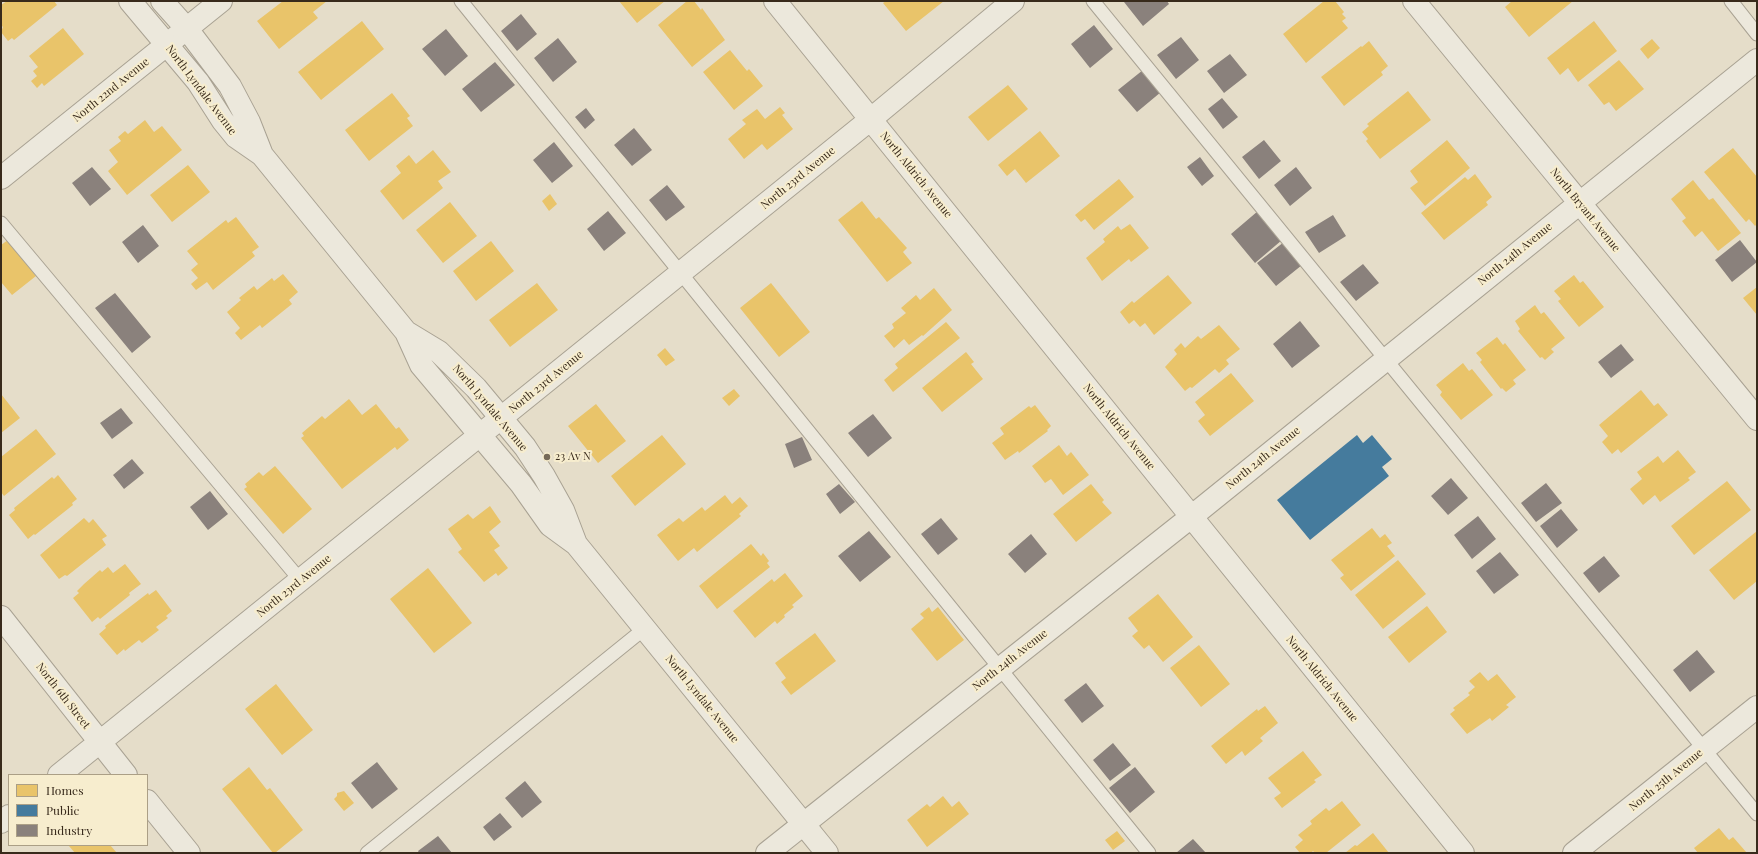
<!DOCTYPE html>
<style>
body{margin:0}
#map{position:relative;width:1758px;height:854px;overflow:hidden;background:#e5ddc9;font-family:"Playfair Display",serif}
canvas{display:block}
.frame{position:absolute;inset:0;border:2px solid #382a1b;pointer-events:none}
.legend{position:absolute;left:8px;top:774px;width:140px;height:72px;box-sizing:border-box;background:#f7edce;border:1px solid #ab9f86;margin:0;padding:5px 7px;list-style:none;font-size:12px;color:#382a1b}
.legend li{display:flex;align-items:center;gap:8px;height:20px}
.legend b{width:20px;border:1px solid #ab9f86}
</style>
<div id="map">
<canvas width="1758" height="854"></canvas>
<div class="frame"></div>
<ul class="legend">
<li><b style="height:11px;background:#e9c46a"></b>Homes</li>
<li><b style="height:11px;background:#457b9d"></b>Public</li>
<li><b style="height:11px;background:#8a817c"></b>Industry</li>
</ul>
</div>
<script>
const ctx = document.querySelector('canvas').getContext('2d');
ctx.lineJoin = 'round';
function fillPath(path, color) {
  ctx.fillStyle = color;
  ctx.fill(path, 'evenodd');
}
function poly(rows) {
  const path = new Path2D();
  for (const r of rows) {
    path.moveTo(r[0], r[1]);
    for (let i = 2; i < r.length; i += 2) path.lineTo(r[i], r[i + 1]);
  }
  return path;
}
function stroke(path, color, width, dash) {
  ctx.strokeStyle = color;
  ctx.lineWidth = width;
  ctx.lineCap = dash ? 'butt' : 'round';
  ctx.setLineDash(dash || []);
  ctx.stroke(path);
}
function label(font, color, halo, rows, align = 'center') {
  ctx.font = font + ' "Playfair Display",serif';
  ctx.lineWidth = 4;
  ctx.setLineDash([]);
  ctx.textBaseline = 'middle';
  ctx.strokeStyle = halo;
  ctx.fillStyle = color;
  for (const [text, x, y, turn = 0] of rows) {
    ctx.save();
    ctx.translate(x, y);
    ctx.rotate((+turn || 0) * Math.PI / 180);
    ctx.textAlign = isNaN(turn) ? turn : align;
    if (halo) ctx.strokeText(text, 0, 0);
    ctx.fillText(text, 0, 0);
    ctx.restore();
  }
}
fillPath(poly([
 [7,1,54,1,57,5,14,40,12,38,8,41,1,32,3,27,1,25,1,5],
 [283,1,327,1,313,12,318,18,279,49,257,21],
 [619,1,665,1,637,23],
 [687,1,694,1,701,10,702,8,725,40,692,67,658,25],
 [886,1,944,1,906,31,883,3],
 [1324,1,1335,1,1344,12,1342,14,1346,18,1342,21,1348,28,1306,63,1283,34],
 [1512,1,1573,1,1529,37,1505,7],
 [362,21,384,49,321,100,298,72],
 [1594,21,1617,51,1578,82,1568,68,1560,75,1547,58],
 [63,28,84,54,44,86,42,83,37,88,31,81,37,76,33,71,38,67,29,56],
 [1652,39,1660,48,1648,59,1640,49],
 [1369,41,1388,66,1381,72,1383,75,1344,106,1321,77,1361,46,1362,47],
 [730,50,747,71,749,69,763,86,734,110,703,72],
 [1619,60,1644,89,1616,111,1609,102,1604,105,1588,85],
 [1008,85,1028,109,988,141,968,117],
 [1408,91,1431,120,1380,159,1366,141,1368,139,1362,132,1369,126,1367,124],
 [392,93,410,116,407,118,413,126,369,161,345,130],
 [780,107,785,113,782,115,793,129,767,150,762,144,744,159,728,139,746,124,742,120,757,109,765,119],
 [145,120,154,132,162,126,182,150,127,195,108,171,118,162,109,150,121,141,118,137,125,131,128,134],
 [1040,131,1060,156,1026,183,1015,169,1007,176,998,165],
 [1447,140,1470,168,1425,206,1410,188,1418,182,1410,171],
 [1733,148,1757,177,1757,224,1755,226,1749,219,1746,222,1704,172],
 [433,150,451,172,438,181,443,188,403,220,380,191,401,173,396,166,409,155,416,164],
 [188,165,210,192,172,222,150,195],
 [1475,174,1492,197,1486,202,1488,205,1444,240,1421,213,1465,177,1468,180],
 [1119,179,1134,197,1094,230,1085,219,1081,222,1075,215],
 [1693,180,1709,200,1713,198,1741,233,1718,251,1702,231,1695,237,1682,221,1686,218,1671,199],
 [550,194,557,204,549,211,542,201],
 [862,201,876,219,879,217,907,248,903,252,912,263,887,282,838,220],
 [450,202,477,236,443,263,416,230],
 [236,217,259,247,252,252,255,256,213,290,207,282,196,290,191,284,198,278,191,270,198,264,187,251,226,220,228,223],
 [1130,224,1149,248,1131,262,1129,259,1102,281,1086,258,1105,242,1103,239,1118,226,1121,230],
 [8,240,36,276,12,295,1,282,1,245],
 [491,241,514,271,476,301,453,271],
 [283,274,298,292,289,300,292,304,262,328,260,325,241,340,235,333,240,328,227,312,241,300,239,298,254,286,257,290,272,278,274,281],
 [1168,275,1192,303,1154,335,1145,323,1140,327,1134,320,1129,324,1120,312,1132,301,1134,303],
 [1574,275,1580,283,1583,281,1604,307,1579,327,1558,301,1561,299,1554,291],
 [537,283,558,310,510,347,489,320],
 [771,283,810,332,779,357,740,308],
 [1757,287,1757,315,1743,298],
 [934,288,952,310,923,336,922,335,909,345,904,339,894,348,884,336,894,328,892,324,906,313,901,308,916,295,920,300],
 [1535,305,1541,314,1544,312,1565,338,1551,349,1554,352,1545,360,1542,357,1540,358,1518,331,1520,329,1515,321],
 [946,322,960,338,893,392,884,380,898,368,895,364],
 [1219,325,1240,349,1226,360,1229,364,1219,373,1215,369,1192,388,1190,387,1185,391,1165,367,1177,354,1174,350,1181,343,1185,348,1198,336,1201,339],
 [1497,337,1503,345,1505,343,1526,370,1513,380,1516,384,1506,392,1502,388,1501,389,1480,362,1482,360,1476,353],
 [665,348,675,360,666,366,657,355],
 [966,352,974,362,971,364,983,379,942,412,922,388],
 [1463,363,1469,371,1472,369,1493,395,1461,420,1440,395,1442,392,1436,385],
 [1231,373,1254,401,1210,436,1198,421,1205,415,1195,402],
 [734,389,740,396,729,406,722,398],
 [1641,390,1654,406,1658,403,1668,415,1621,453,1618,449,1612,454,1602,442,1608,436,1599,425],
 [1,394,20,418,1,433],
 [349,399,362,415,376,404,396,429,399,427,409,440,397,450,395,447,342,489,301,438,304,436,302,433,322,416,325,419],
 [596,404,626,441,598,463,568,426],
 [1035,405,1051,426,1047,430,1048,431,1019,453,1018,451,1005,460,992,443,1004,434,1000,428,1029,406,1031,408],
 [36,429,56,454,4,496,1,492,1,457],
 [662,435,686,464,635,506,611,476],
 [1059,445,1067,456,1071,452,1089,475,1063,495,1051,479,1045,483,1032,466],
 [1678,450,1696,472,1688,478,1690,480,1660,502,1655,495,1643,505,1630,489,1642,479,1637,472,1658,456,1663,463],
 [275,466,312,509,283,534,244,489,247,487,245,484,259,472,263,476],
 [58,475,77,499,72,503,73,505,35,535,34,534,28,539,9,515,15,510,14,508,52,477,54,479],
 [1727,481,1751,510,1694,555,1671,526],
 [1091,484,1104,500,1102,502,1112,513,1076,542,1053,514],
 [725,495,732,504,740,497,748,506,739,514,741,516,697,552,694,548,678,561,657,535,679,518,683,522,702,507,705,511],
 [490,506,501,522,489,532,500,546,494,550,508,568,498,576,496,573,484,582,458,552,462,549,448,529,468,514,473,519],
 [84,518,89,523,93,519,107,536,102,539,106,545,67,576,65,575,59,579,40,555],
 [1372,528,1380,538,1385,534,1392,543,1387,546,1395,556,1351,591,1340,578,1344,575,1331,560],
 [1757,531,1757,581,1734,600,1709,570],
 [751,544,761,556,763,553,769,561,767,563,770,567,717,609,699,586],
 [1398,560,1426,594,1383,629,1355,595],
 [125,564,141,584,129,593,130,595,100,619,98,617,92,622,73,598,79,593,77,591,84,584,100,570,102,572,108,567,113,573],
 [428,568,472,623,434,653,390,599],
 [785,573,803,596,792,605,794,607,784,615,785,617,777,624,775,621,755,638,733,611,772,579,774,582],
 [156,590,172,611,166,616,168,618,156,627,159,630,142,643,139,640,125,651,124,649,117,655,99,634,106,628,105,626,148,593,149,595],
 [1158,594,1193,637,1163,662,1149,645,1144,649,1132,636,1138,631,1128,618],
 [1427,606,1447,632,1409,663,1388,637],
 [929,607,932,612,938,607,964,640,937,661,911,629,924,618,920,614],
 [815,633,836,661,791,695,781,682,786,678,775,663],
 [1199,645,1230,684,1201,707,1170,668],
 [1480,672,1488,681,1497,674,1516,697,1506,705,1509,707,1492,721,1490,718,1467,734,1450,714,1455,710,1453,708,1470,695,1468,693,1475,687,1469,681],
 [276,684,313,730,282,755,245,709],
 [1265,706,1278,723,1260,738,1263,741,1245,756,1242,751,1226,764,1211,746,1257,709,1258,711],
 [1303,751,1322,775,1314,780,1316,782,1282,808,1274,798,1281,793,1268,778],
 [249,767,267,790,270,788,303,830,275,853,273,853,222,789],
 [344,791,354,803,344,811,334,799,337,796,337,793],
 [943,796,952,807,959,801,969,814,927,847,907,820,927,804,930,807],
 [1342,801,1361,825,1326,853,1315,853,1313,851,1311,853,1300,853,1295,847,1303,840,1298,835,1312,824,1310,821,1326,808,1329,811],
 [1719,828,1729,840,1733,837,1747,853,1698,853,1694,848],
 [1117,831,1125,841,1113,850,1105,840],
 [1373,833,1389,853,1345,853,1355,845,1357,846],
 [71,845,110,845,117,853,75,853,69,846]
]), '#e9c46a');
fillPath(poly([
 [1357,435,1363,443,1372,435,1392,459,1382,467,1389,476,1310,540,1277,500]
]), '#457b9d');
fillPath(poly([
 [1125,1,1167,1,1169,4,1143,26,1124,2],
 [521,14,537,34,517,51,501,31],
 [1094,25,1113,49,1090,68,1071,44],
 [446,29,468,56,445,76,422,49],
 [1181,37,1199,60,1176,79,1157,55],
 [558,38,577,62,553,82,534,58],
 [1230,54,1247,75,1224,93,1207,71],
 [495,62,515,85,481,112,462,89],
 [1143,70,1161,92,1137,112,1118,90],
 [1222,98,1238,117,1223,129,1208,109],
 [586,108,595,120,585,129,575,117],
 [634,128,652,150,632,166,614,145],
 [1264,140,1281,161,1259,179,1242,157],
 [554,142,573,166,552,183,533,160],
 [1200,157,1214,176,1202,186,1187,167],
 [92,167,111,189,90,206,72,183],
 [1296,167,1312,188,1290,206,1274,185],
 [667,185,685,207,666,221,649,200],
 [608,211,626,233,604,251,587,229],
 [1258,211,1282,240,1255,263,1231,234],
 [1333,215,1346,236,1319,253,1305,232],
 [143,225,159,246,138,263,122,242],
 [1740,240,1757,262,1732,282,1715,260],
 [1284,242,1302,265,1276,286,1257,263],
 [1363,264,1379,283,1356,301,1340,282],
 [115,293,151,337,132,353,95,308],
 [1300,321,1320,346,1292,368,1273,344],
 [1621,344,1634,360,1611,378,1598,362],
 [121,408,133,423,112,439,100,423],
 [873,414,892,438,868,457,848,433],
 [802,437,812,460,794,468,785,444],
 [132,459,144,473,124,489,113,475],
 [1451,478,1468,498,1448,515,1431,496],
 [1546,483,1562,503,1536,522,1521,503],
 [839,484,855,502,840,514,826,494],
 [210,491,228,514,208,530,190,507],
 [1561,509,1578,530,1557,548,1540,526],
 [1478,516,1496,539,1472,559,1454,535],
 [941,518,958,539,938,555,921,534],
 [869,531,891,557,860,582,838,556],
 [1031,534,1047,554,1025,573,1008,554],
 [1500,552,1519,575,1494,594,1476,571],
 [1604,556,1620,576,1599,593,1583,573],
 [1697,650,1715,672,1690,692,1673,670],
 [1086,683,1104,706,1082,723,1064,700],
 [1113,743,1131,765,1110,781,1093,760],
 [377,762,398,789,372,809,351,783],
 [1135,767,1155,792,1130,813,1109,788],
 [525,781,542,802,522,818,505,798],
 [500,813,512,827,494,841,483,827],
 [438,836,452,853,419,853,418,851],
 [1193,839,1206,853,1176,853]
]), '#8a817c');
const service = poly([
 [461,1,1149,853],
 [1093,1,1757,814],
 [1731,1,1757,34],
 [1,223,301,581],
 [367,853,644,629]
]);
const minor = poly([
 [775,1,1463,853],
 [1414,1,1757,419],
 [1,178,221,1],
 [1,617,126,775],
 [59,775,871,119,1013,1],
 [147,801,189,853],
 [1,822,9,816],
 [767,853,1191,517,1757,60],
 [1574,853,1757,707]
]);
const tertiary = poly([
 [130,1,198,82,223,121,236,137,262,155,406,332,421,365,521,484,550,525,576,544,827,853],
 [162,1,187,29,230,86,249,122,262,155],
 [406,332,439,352,476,388,501,418,525,447,544,476,563,510,576,544]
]);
stroke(service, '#a9a293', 15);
stroke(minor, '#a9a293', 24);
stroke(tertiary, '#a9a293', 24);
stroke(service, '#ece8dc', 13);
stroke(minor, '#ece8dc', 22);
stroke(tertiary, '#ece8dc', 22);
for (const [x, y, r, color] of [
 [547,457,4,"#756958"]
]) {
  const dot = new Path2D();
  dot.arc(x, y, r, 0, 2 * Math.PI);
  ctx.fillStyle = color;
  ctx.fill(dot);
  stroke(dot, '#f7edce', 1.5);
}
label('11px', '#382a1b', '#f7edce', [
 ["North 22nd Avenue",111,90,-39],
 ["North Lyndale Avenue",201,90,53],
 ["North Aldrich Avenue",916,175,51],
 ["North 23rd Avenue",798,178,-39],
 ["North Bryant Avenue",1585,210,51],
 ["North 24th Avenue",1515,254,-39],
 ["North 23rd Avenue",546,382,-39],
 ["North Lyndale Avenue",490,408,50],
 ["North Aldrich Avenue",1119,427,51],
 ["North 24th Avenue",1263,458,-39],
 ["North 23rd Avenue",294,586,-39],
 ["North 24th Avenue",1010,660,-38],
 ["North Aldrich Avenue",1322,679,51],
 ["North 6th Street",63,696,52],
 ["North Lyndale Avenue",702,699,51],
 ["North 25th Avenue",1666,780,-39]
]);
label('11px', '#382a1b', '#f7edce', [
 ["23 Av N",555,457]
], 'left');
</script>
